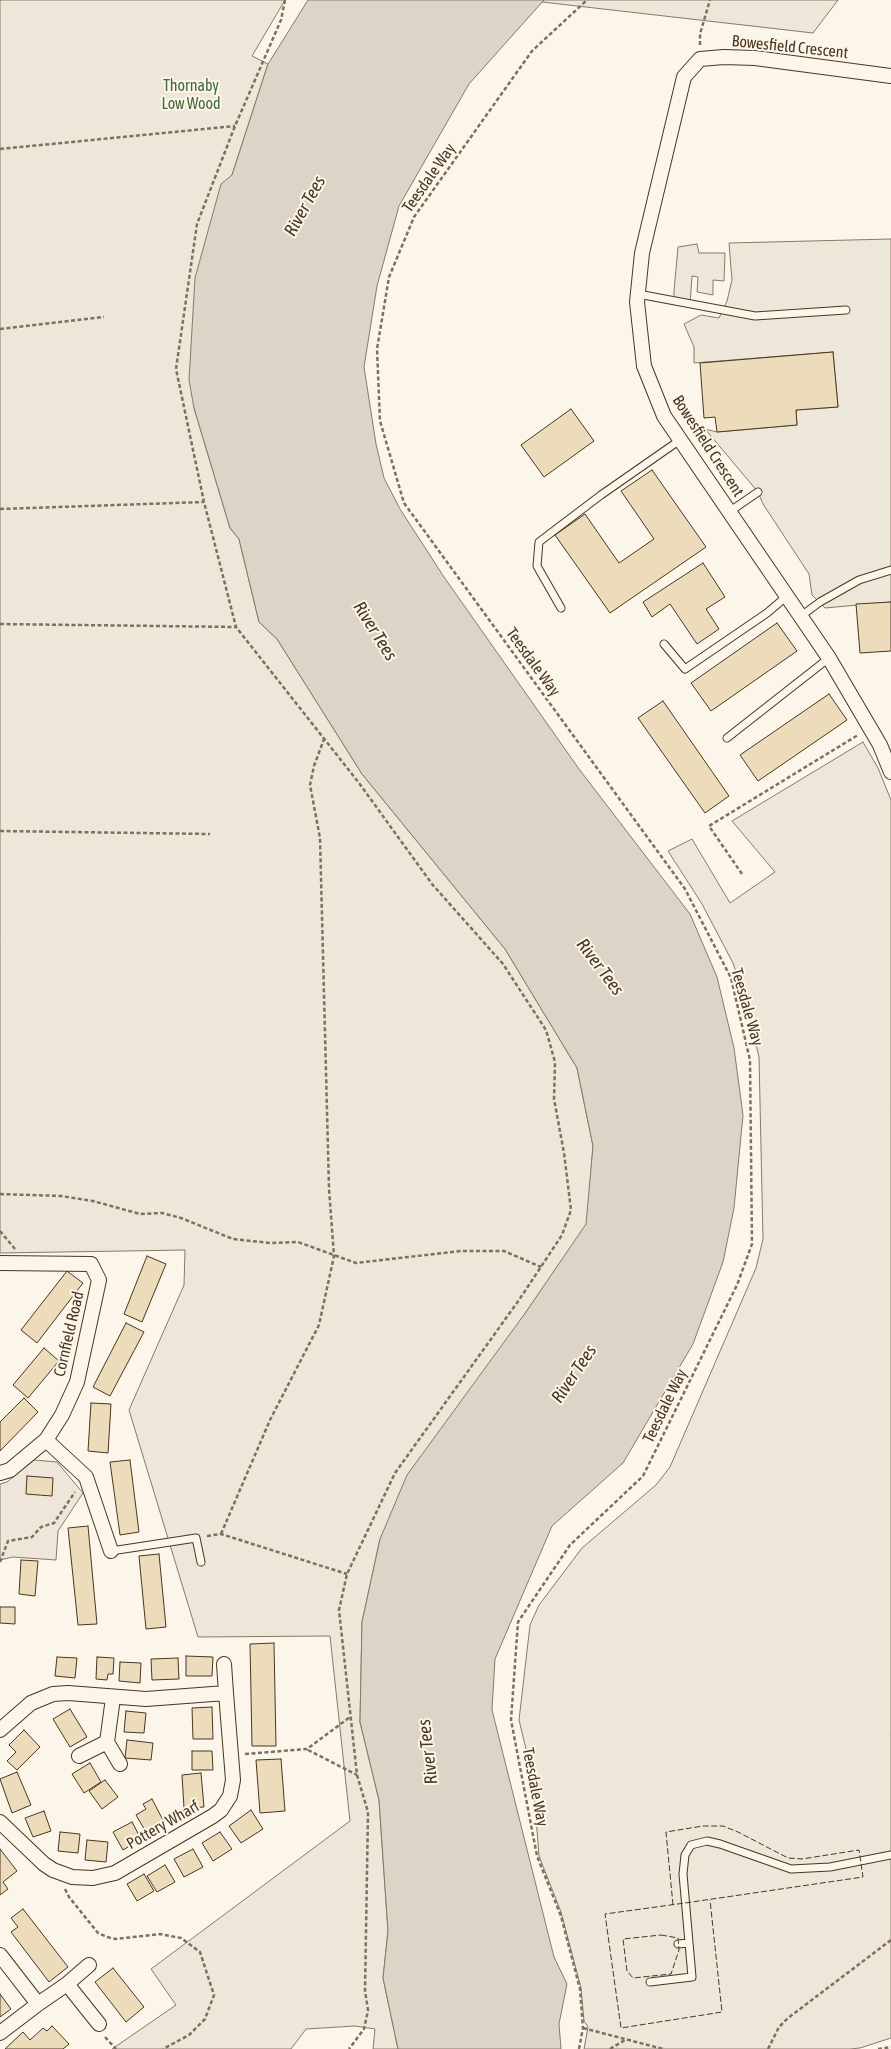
<!DOCTYPE html>
<style>
body{margin:0}
canvas{display:block;background:#fbf6e9}
</style>
<canvas width="891" height="2049"></canvas>
<script>
const ctx = document.querySelector('canvas').getContext('2d');
ctx.lineJoin = 'round';
function fillPath(path, color) {
  ctx.fillStyle = color;
  ctx.fill(path, 'evenodd');
}
function poly(rows) {
  const path = new Path2D();
  for (const r of rows) {
    path.moveTo(r[0], r[1]);
    for (let i = 2; i < r.length; i += 2) path.lineTo(r[i], r[i + 1]);
  }
  return path;
}
function stroke(path, color, width, dash) {
  ctx.strokeStyle = color;
  ctx.lineWidth = width;
  ctx.lineCap = dash ? 'butt' : 'round';
  ctx.setLineDash(dash || []);
  ctx.stroke(path);
}
function label(font, color, halo, rows, align = 'center') {
  ctx.font = font + ' "Asap Condensed",sans-serif';
  ctx.lineWidth = 4;
  ctx.setLineDash([]);
  ctx.textBaseline = 'middle';
  ctx.strokeStyle = halo;
  ctx.fillStyle = color;
  for (const [text, x, y, turn = 0] of rows) {
    ctx.save();
    ctx.translate(x, y);
    ctx.rotate((+turn || 0) * Math.PI / 180);
    ctx.textAlign = isNaN(turn) ? turn : align;
    if (halo) ctx.strokeText(text, 0, 0);
    ctx.fillText(text, 0, 0);
    ctx.restore();
  }
}
const green = poly([
 [0,0,285,0,252,56,268,64,232,175,194,408,230,528,239,539,259,622,277,639,362,774,505,949,577,1068,593,1146,587,1224,526,1312,380,1539,362,1622,360,1722,379,1800,388,1931,383,1978,398,2049,373,2049,375,2029,355,2026,306,2029,291,2049,112,2049,176,2005,151,1969,350,1821,330,1636,198,1637,129,1410,184,1285,185,1250,0,1253,0,0],
 [544,0,838,0,813,33,542,2,544,0],
 [863,742,878,768,891,800,891,2038,860,2048,850,2049,584,2049,588,2027,584,2021,581,1988,561,1912,539,1856,533,1778,519,1720,530,1625,539,1605,582,1548,656,1485,670,1467,756,1268,763,1239,759,1057,746,1002,733,963,702,904,668,851,692,839,730,903,775,872,732,821,863,742],
 [34,1460,57,1462,83,1493,58,1531,56,1560,13,1557,0,1560,0,1484,7,1482,34,1460]
]);
fillPath(green, '#ede6d9');
stroke(green, '#887966', 1);
const parking = poly([
 [891,239,891,602,825,608,812,595,809,574,763,504,758,492,705,429,717,432,797,425,796,410,838,407,833,352,694,363,694,347,684,324,701,315,719,318,727,301,732,280,729,243,891,239],
 [697,244,699,253,725,253,724,281,713,280,713,295,697,292,698,277,692,276,690,304,674,302,674,291,678,247,697,244]
]);
fillPath(parking, '#ede7d9');
stroke(parking, '#887966', 1);
const water = poly([
 [308,0,544,0,469,84,399,206,377,286,364,367,376,444,384,478,400,509,444,577,579,769,690,914,717,977,734,1048,743,1115,734,1208,723,1262,693,1344,623,1463,552,1526,495,1659,492,1710,554,1957,567,1984,559,2024,561,2049,398,2049,383,1978,388,1931,379,1800,360,1722,362,1622,380,1539,407,1475,526,1312,586,1224,593,1146,577,1068,505,949,362,774,277,639,259,622,239,539,230,528,194,408,189,380,195,278,221,184,232,175,268,64,308,0]
]);
fillPath(water, '#dcd4c6');
stroke(water, '#887966', 1);
const building = poly([
 [833,352,838,407,796,410,797,425,717,432,715,417,704,418,700,363,833,352],
 [571,409,594,441,544,477,521,445,571,409],
 [652,470,706,547,610,613,555,535,585,514,619,563,654,539,621,491,652,470],
 [703,563,725,597,706,609,719,629,697,644,670,604,652,617,643,602,703,563],
 [891,602,891,651,860,653,856,604,891,602],
 [777,623,797,651,711,711,691,683,777,623],
 [829,694,847,720,758,781,740,755,829,694],
 [663,701,729,796,705,813,638,718,663,701],
 [147,1256,166,1264,142,1322,124,1314,147,1256],
 [67,1271,83,1283,37,1343,21,1330,67,1271],
 [126,1323,144,1332,110,1396,93,1387,126,1323],
 [44,1348,59,1361,28,1398,13,1385,44,1348],
 [24,1398,38,1412,0,1451,0,1422,24,1398],
 [91,1403,111,1404,108,1453,88,1451,91,1403],
 [130,1460,139,1532,120,1535,110,1462,130,1460],
 [27,1476,53,1478,52,1496,26,1494,27,1476],
 [88,1526,97,1624,78,1625,68,1528,88,1526],
 [159,1554,166,1627,146,1629,139,1556,159,1554],
 [21,1560,38,1561,35,1596,19,1594,21,1560],
 [0,1607,15,1607,15,1624,0,1623,0,1607],
 [274,1643,276,1746,252,1746,250,1644,274,1643],
 [186,1656,213,1657,212,1676,186,1676,186,1656],
 [57,1657,77,1658,75,1678,55,1676,57,1657],
 [97,1657,114,1658,113,1674,108,1674,107,1680,96,1679,97,1657],
 [178,1658,179,1679,152,1680,151,1659,178,1658],
 [120,1662,141,1663,140,1683,119,1681,120,1662],
 [212,1707,213,1739,193,1739,192,1708,212,1707],
 [70,1709,87,1737,70,1747,53,1719,70,1709],
 [126,1711,146,1713,144,1733,124,1732,126,1711],
 [24,1730,40,1747,17,1770,7,1761,16,1752,9,1745,24,1730],
 [127,1740,153,1743,151,1760,125,1758,127,1740],
 [192,1751,212,1751,213,1770,192,1770,192,1751],
 [281,1759,285,1811,260,1813,256,1760,281,1759],
 [90,1763,101,1782,84,1793,72,1774,90,1763],
 [17,1772,31,1805,12,1813,0,1779,17,1772],
 [201,1773,204,1807,184,1808,182,1775,201,1773],
 [105,1780,118,1797,102,1809,89,1791,105,1780],
 [152,1799,164,1822,146,1832,136,1815,146,1809,143,1804,152,1799],
 [251,1810,263,1829,241,1843,229,1826,251,1810],
 [44,1811,51,1831,33,1837,25,1818,44,1811],
 [132,1822,141,1839,123,1850,113,1832,132,1822],
 [60,1832,80,1834,78,1853,58,1851,60,1832],
 [220,1832,232,1849,213,1861,202,1843,220,1832],
 [87,1840,108,1842,106,1862,85,1860,87,1840],
 [0,1849,17,1871,3,1882,8,1889,0,1895,0,1849],
 [193,1849,203,1867,184,1877,174,1859,193,1849],
 [165,1865,175,1882,157,1892,147,1876,165,1865],
 [144,1874,154,1891,137,1901,127,1884,144,1874],
 [23,1909,68,1967,49,1982,11,1932,18,1927,11,1918,23,1909],
 [113,1968,144,2007,126,2022,95,1982,113,1968],
 [0,1994,11,2009,0,2017,0,1994],
 [52,2026,69,2044,63,2049,5,2049,23,2032,30,2040,43,2028,47,2031,52,2026]
]);
fillPath(building, '#ecdcbc');
stroke(building, '#4a3520', 1);
const lane = poly([
 [638,294,755,316,846,310],
 [729,512,758,492],
 [561,608,537,566,539,542,601,495,680,440],
 [801,616,820,602,859,580,891,570],
 [664,644,685,669,767,613,787,596],
 [727,738,829,658],
 [111,1551,196,1538,201,1562],
 [678,1944,689,1943],
 [650,1982,692,1977,683,1874,685,1855,691,1845,707,1841,720,1844,791,1869,830,1867,891,1855]
]);
const street = poly([
 [891,76,755,58,724,57,700,59,684,77,642,253,637,302,644,366,664,416,829,658,880,745,891,772],
 [0,1263,91,1264,99,1280,77,1382,62,1415,46,1440,10,1470,0,1473],
 [46,1440,86,1477,111,1551],
 [224,1664,226,1693],
 [0,1730,31,1703,53,1694,68,1693,146,1699,226,1693,233,1780,230,1796,221,1810,213,1816,115,1873,93,1878,72,1877,53,1870,44,1864,0,1822],
 [107,1742,120,1764],
 [79,1756,107,1742,113,1698],
 [0,1955,38,2004,0,2033],
 [67,1984,89,1965],
 [38,2004,67,1984,99,2024]
]);
stroke(lane, '#4a3520', 9);
stroke(street, '#4a3520', 16);
stroke(poly([
 [285,0,281,20,235,126,197,224,176,369,204,502,236,627,359,783,432,884,503,964,546,1030,555,1062,554,1099,564,1153,571,1210,562,1235,519,1300,395,1473,347,1574,339,1610,357,1775,368,1812,365,1991,368,2010,364,2029,349,2049],
 [700,45,700,34,710,0],
 [0,149,235,126],
 [0,329,104,317],
 [0,509,204,502],
 [0,624,236,627],
 [0,831,210,834],
 [742,874,709,826,858,735],
 [0,1194,61,1196,93,1201,140,1214,162,1213,181,1218,233,1239,270,1243,298,1242,356,1263,460,1251,504,1251,541,1267],
 [0,1231,15,1249],
 [221,1534,270,1420,319,1325,334,1256,329,1189,320,838,310,785,314,766,324,739],
 [207,1536,221,1534,347,1574],
 [0,1562,8,1541,32,1537,41,1527,54,1523,75,1492],
 [308,1750,357,1775],
 [245,1754,307,1749,350,1717],
 [65,1889,69,1897,98,1933,107,1937,116,1939,160,1934,181,1938,200,1952,214,1995,205,2019,189,2035,163,2049],
 [583,2028,663,2049],
 [105,2037,116,2049],
 [579,2049,583,2028,580,1989,561,1916,537,1856,511,1720,518,1622,570,1545,643,1476,737,1285,752,1244,750,1060,731,978,685,889,404,503,380,421,377,349,389,277,414,217,532,51,587,0],
 [610,2049,625,2040],
 [768,2049,779,2027,788,2018,891,1940],
 [878,2049,891,2047]
]), '#7f6f5c', 2.5, [4, 2.5]);
stroke(lane, '#fbf6e9', 7);
stroke(street, '#fbf6e9', 14);
stroke(poly([
 [673,1905,666,1832,703,1826,723,1826,738,1832,788,1858,802,1859,859,1850,863,1877,685,1903,605,1914,621,2028,722,2012,710,1900],
 [661,1935,678,1938,679,1950,671,1974,633,1978,627,1971,623,1939,661,1935]
]), '#4a3520', 1, [6, 2.5]);
label('16px', '#4a3520', '#fbf6e9', [
 ["Bowesfield Crescent",790,47,6],
 ["Teesdale Way",429,178,-55],
 ["Bowesfield Crescent",708,446,57],
 ["Teesdale Way",533,662,54],
 ["Teesdale Way",747,1007,74],
 ["Cornfield Road",69,1334,-77],
 ["Teesdale Way",665,1406,-64],
 ["Teesdale Way",535,1787,79],
 ["Pottery Wharf",163,1825,-30]
]);
label('16px', '#436837', '#fbf6e9', [
 ["Thornaby",191,86],
 ["Low Wood",191,104]
]);
label('italic 18px', '#4a3520', '#fbf6e9', [
 ["River Tees",305,206,-61],
 ["River Tees",375,631,58],
 ["River Tees",600,967,53],
 ["River Tees",574,1374,-56],
 ["River Tees",428,1752,-97]
]);
</script>
